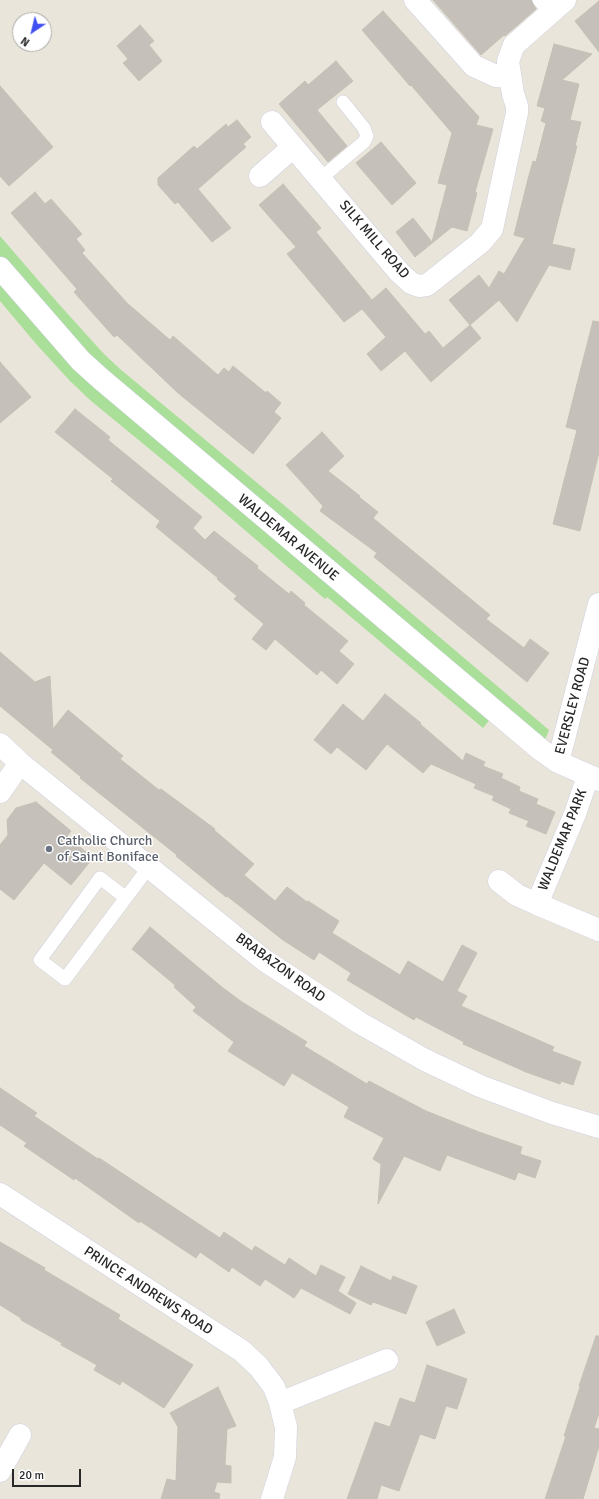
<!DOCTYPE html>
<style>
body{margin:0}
#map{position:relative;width:599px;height:1499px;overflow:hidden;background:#eae5da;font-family:Signika,sans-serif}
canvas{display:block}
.north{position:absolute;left:12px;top:12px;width:40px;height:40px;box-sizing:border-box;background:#fff;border:1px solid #a9a9a9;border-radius:50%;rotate:215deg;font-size:11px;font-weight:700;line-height:16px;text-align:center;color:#282828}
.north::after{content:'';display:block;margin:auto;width:14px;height:18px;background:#3f4ff2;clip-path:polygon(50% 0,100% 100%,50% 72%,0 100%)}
.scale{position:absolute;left:12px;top:1469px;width:69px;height:18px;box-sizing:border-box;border:2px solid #282828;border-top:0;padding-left:5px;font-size:12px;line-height:14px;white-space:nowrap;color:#282828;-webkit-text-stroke:3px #fff;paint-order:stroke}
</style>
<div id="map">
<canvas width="599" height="1499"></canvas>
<div class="north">N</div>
<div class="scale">20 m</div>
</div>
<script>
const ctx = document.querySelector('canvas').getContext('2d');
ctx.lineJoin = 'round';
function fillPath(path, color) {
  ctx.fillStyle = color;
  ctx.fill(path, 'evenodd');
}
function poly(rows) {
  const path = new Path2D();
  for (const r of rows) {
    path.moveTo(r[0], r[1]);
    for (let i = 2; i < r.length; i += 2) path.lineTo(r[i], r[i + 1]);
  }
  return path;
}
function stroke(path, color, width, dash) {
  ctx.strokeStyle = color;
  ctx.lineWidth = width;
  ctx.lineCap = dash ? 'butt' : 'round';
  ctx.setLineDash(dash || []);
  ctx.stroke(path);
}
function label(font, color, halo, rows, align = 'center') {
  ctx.font = font + ' Signika,sans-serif';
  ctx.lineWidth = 3;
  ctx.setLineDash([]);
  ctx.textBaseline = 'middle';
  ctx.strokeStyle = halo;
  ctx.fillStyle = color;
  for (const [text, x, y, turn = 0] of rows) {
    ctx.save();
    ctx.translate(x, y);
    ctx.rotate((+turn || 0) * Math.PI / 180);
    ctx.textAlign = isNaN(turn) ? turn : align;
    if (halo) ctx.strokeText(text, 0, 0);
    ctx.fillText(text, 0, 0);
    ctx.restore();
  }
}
fillPath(poly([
 [0,236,57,302,104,354,120,369,285,506,549,730,541,750,496,712,483,728,339,607,327,597,325,599,175,470,90,400,70,381,37,345,0,301]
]), '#a9df98');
const building = poly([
 [433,0,531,0,536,9,505,36,504,35,481,55,433,0],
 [599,1,599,52,575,21,599,1],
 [383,11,479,117,476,125,493,129,475,192,477,193,467,231,452,227,415,257,396,232,413,218,432,242,447,185,438,183,452,133,411,85,410,86,362,30,383,11],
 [140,25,154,41,149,45,162,61,139,81,123,63,128,59,117,46,140,25],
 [554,44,592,54,562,80,579,84,570,120,581,122,575,146,577,146,552,244,575,249,570,270,549,265,517,322,499,300,470,325,449,300,479,275,489,288,499,271,504,274,525,238,514,235,528,179,533,161,536,162,546,123,541,121,545,108,537,106,554,44],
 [336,61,353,81,317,110,347,146,328,162,279,104,305,81,308,85,336,61],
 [0,86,53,147,9,186,0,176,0,86],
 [237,120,251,137,243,144,246,147,198,189,231,228,212,242,178,202,175,204,158,185,158,178,194,146,197,149,226,124,228,127,237,120],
 [381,142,416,183,392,205,356,163,381,142],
 [283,184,321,228,316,232,372,300,386,288,425,334,429,331,443,348,470,325,481,338,431,382,405,351,381,371,367,354,386,337,362,309,344,322,287,254,296,247,259,205,283,184],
 [35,192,45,204,51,199,82,234,76,239,85,250,82,253,127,303,170,340,173,336,218,375,224,368,229,372,233,366,266,393,267,391,281,403,274,412,281,418,253,454,178,393,117,335,114,337,74,292,77,289,11,213,35,192],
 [593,321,599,322,599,452,580,531,553,524,577,430,566,427,593,321],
 [0,362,31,397,0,423,0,362],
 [75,409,110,437,108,440,202,517,193,528,205,540,214,531,258,566,257,568,289,594,291,591,305,603,304,605,348,641,339,651,354,664,337,684,321,670,317,675,275,639,266,650,252,639,264,624,234,599,237,596,217,579,218,578,156,527,160,521,111,481,113,479,55,432,75,409],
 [322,432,344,456,328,471,360,496,359,497,378,512,373,518,490,615,486,619,524,648,530,639,549,653,527,682,374,557,377,553,320,511,323,506,286,465,322,432],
 [0,652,35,682,50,676,53,729,68,710,123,756,120,759,159,790,161,789,215,829,214,830,254,864,244,875,275,901,287,887,307,902,308,901,339,921,332,933,400,975,408,961,443,982,462,945,477,953,457,991,467,996,461,1006,554,1047,552,1051,581,1062,573,1085,561,1081,560,1084,526,1072,463,1044,464,1042,416,1017,414,1020,347,980,351,973,319,952,314,960,283,940,227,896,226,897,176,856,177,855,80,778,81,777,51,752,53,750,0,706,0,652],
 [385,694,421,723,420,724,463,761,466,753,485,762,483,766,503,774,501,778,520,787,519,791,538,799,536,804,555,812,546,834,526,826,529,821,509,813,511,809,492,800,494,796,474,788,476,784,431,764,423,773,387,744,366,770,337,747,331,754,314,740,343,704,363,721,385,694],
 [36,802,71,831,67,836,93,858,71,885,44,863,14,900,0,889,0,845,8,835,7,820,16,808,36,802],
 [150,927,223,988,242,1002,307,1042,304,1046,367,1084,369,1081,426,1111,479,1132,522,1147,520,1154,541,1161,535,1178,518,1172,515,1180,447,1155,440,1171,404,1156,378,1204,381,1164,373,1159,384,1138,344,1117,349,1107,292,1073,284,1086,228,1051,234,1042,193,1011,196,1007,174,987,175,985,132,949,150,927],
 [0,1088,37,1113,34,1116,77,1145,98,1159,99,1158,220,1238,224,1232,252,1251,255,1246,285,1265,289,1258,316,1276,321,1265,345,1277,338,1291,356,1303,350,1314,301,1288,294,1298,265,1279,260,1286,232,1267,229,1272,200,1252,196,1258,140,1221,139,1223,75,1178,74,1180,24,1146,27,1143,0,1125,0,1088],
 [0,1242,45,1268,44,1270,120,1315,118,1319,193,1365,164,1408,122,1381,120,1385,94,1370,97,1365,61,1345,62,1343,21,1320,21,1318,0,1305,0,1242],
 [361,1266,391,1281,393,1276,417,1286,406,1314,373,1302,371,1305,348,1294,361,1266],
 [454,1309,465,1333,437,1346,426,1322,454,1309],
 [596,1336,599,1336,599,1413,594,1428,599,1429,599,1446,583,1499,545,1499,566,1436,564,1436,580,1387,579,1386,596,1336],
 [427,1365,467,1379,457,1409,446,1406,435,1439,420,1434,399,1491,381,1485,377,1499,347,1499,375,1422,390,1427,400,1398,415,1403,427,1365],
 [218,1387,236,1426,227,1429,225,1465,231,1466,231,1483,217,1482,214,1492,220,1494,219,1499,161,1499,167,1479,176,1481,178,1427,170,1413,218,1387]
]);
fillPath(building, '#c5c1ba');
stroke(building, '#c5c0b4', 1);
const service = poly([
 [539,0,550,13],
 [320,179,364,142,367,136,364,128,343,102],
 [125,897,100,878,40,960,65,979,149,867]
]);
const minor = poly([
 [415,0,474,66,496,76,510,77],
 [272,122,399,272,411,283,419,286,427,285,480,243,492,229,517,113,517,106,513,94,508,61,514,45,565,0],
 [260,176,293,147],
 [0,268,81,361,101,379,541,750,558,762,599,780],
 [0,744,20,763,264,960,360,1023,425,1060,480,1086,552,1113,599,1127],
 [558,762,599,604],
 [0,792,20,763],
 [499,881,517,895,537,904,599,930],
 [537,904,575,814,588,776],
 [0,1194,242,1351,259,1367,274,1387,280,1403,286,1427,285,1457,272,1499],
 [280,1403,387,1360],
 [0,1471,20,1435]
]);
stroke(service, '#cfd1e0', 14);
stroke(minor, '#cfd1e0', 23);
stroke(service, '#fff', 13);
stroke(minor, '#fff', 22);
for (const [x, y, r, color] of [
 [49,849,4,"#6b7280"]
]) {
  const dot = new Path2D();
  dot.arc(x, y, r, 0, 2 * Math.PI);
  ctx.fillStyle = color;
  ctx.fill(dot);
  stroke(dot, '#fff', 1.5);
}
label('14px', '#282828', '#fff', [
 ["SILK MILL ROAD",374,240,49],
 ["WALDEMAR AVENUE",288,538,40],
 ["EVERSLEY ROAD",573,706,-75],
 ["WALDEMAR PARK",563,840,-68],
 ["BRABAZON ROAD",280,968,36],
 ["PRINCE ANDREWS ROAD",148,1291,33]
]);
label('14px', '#5b616d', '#fff', [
 ["Catholic Church",57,841],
 ["of Saint Boniface",57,857]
], 'left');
</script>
